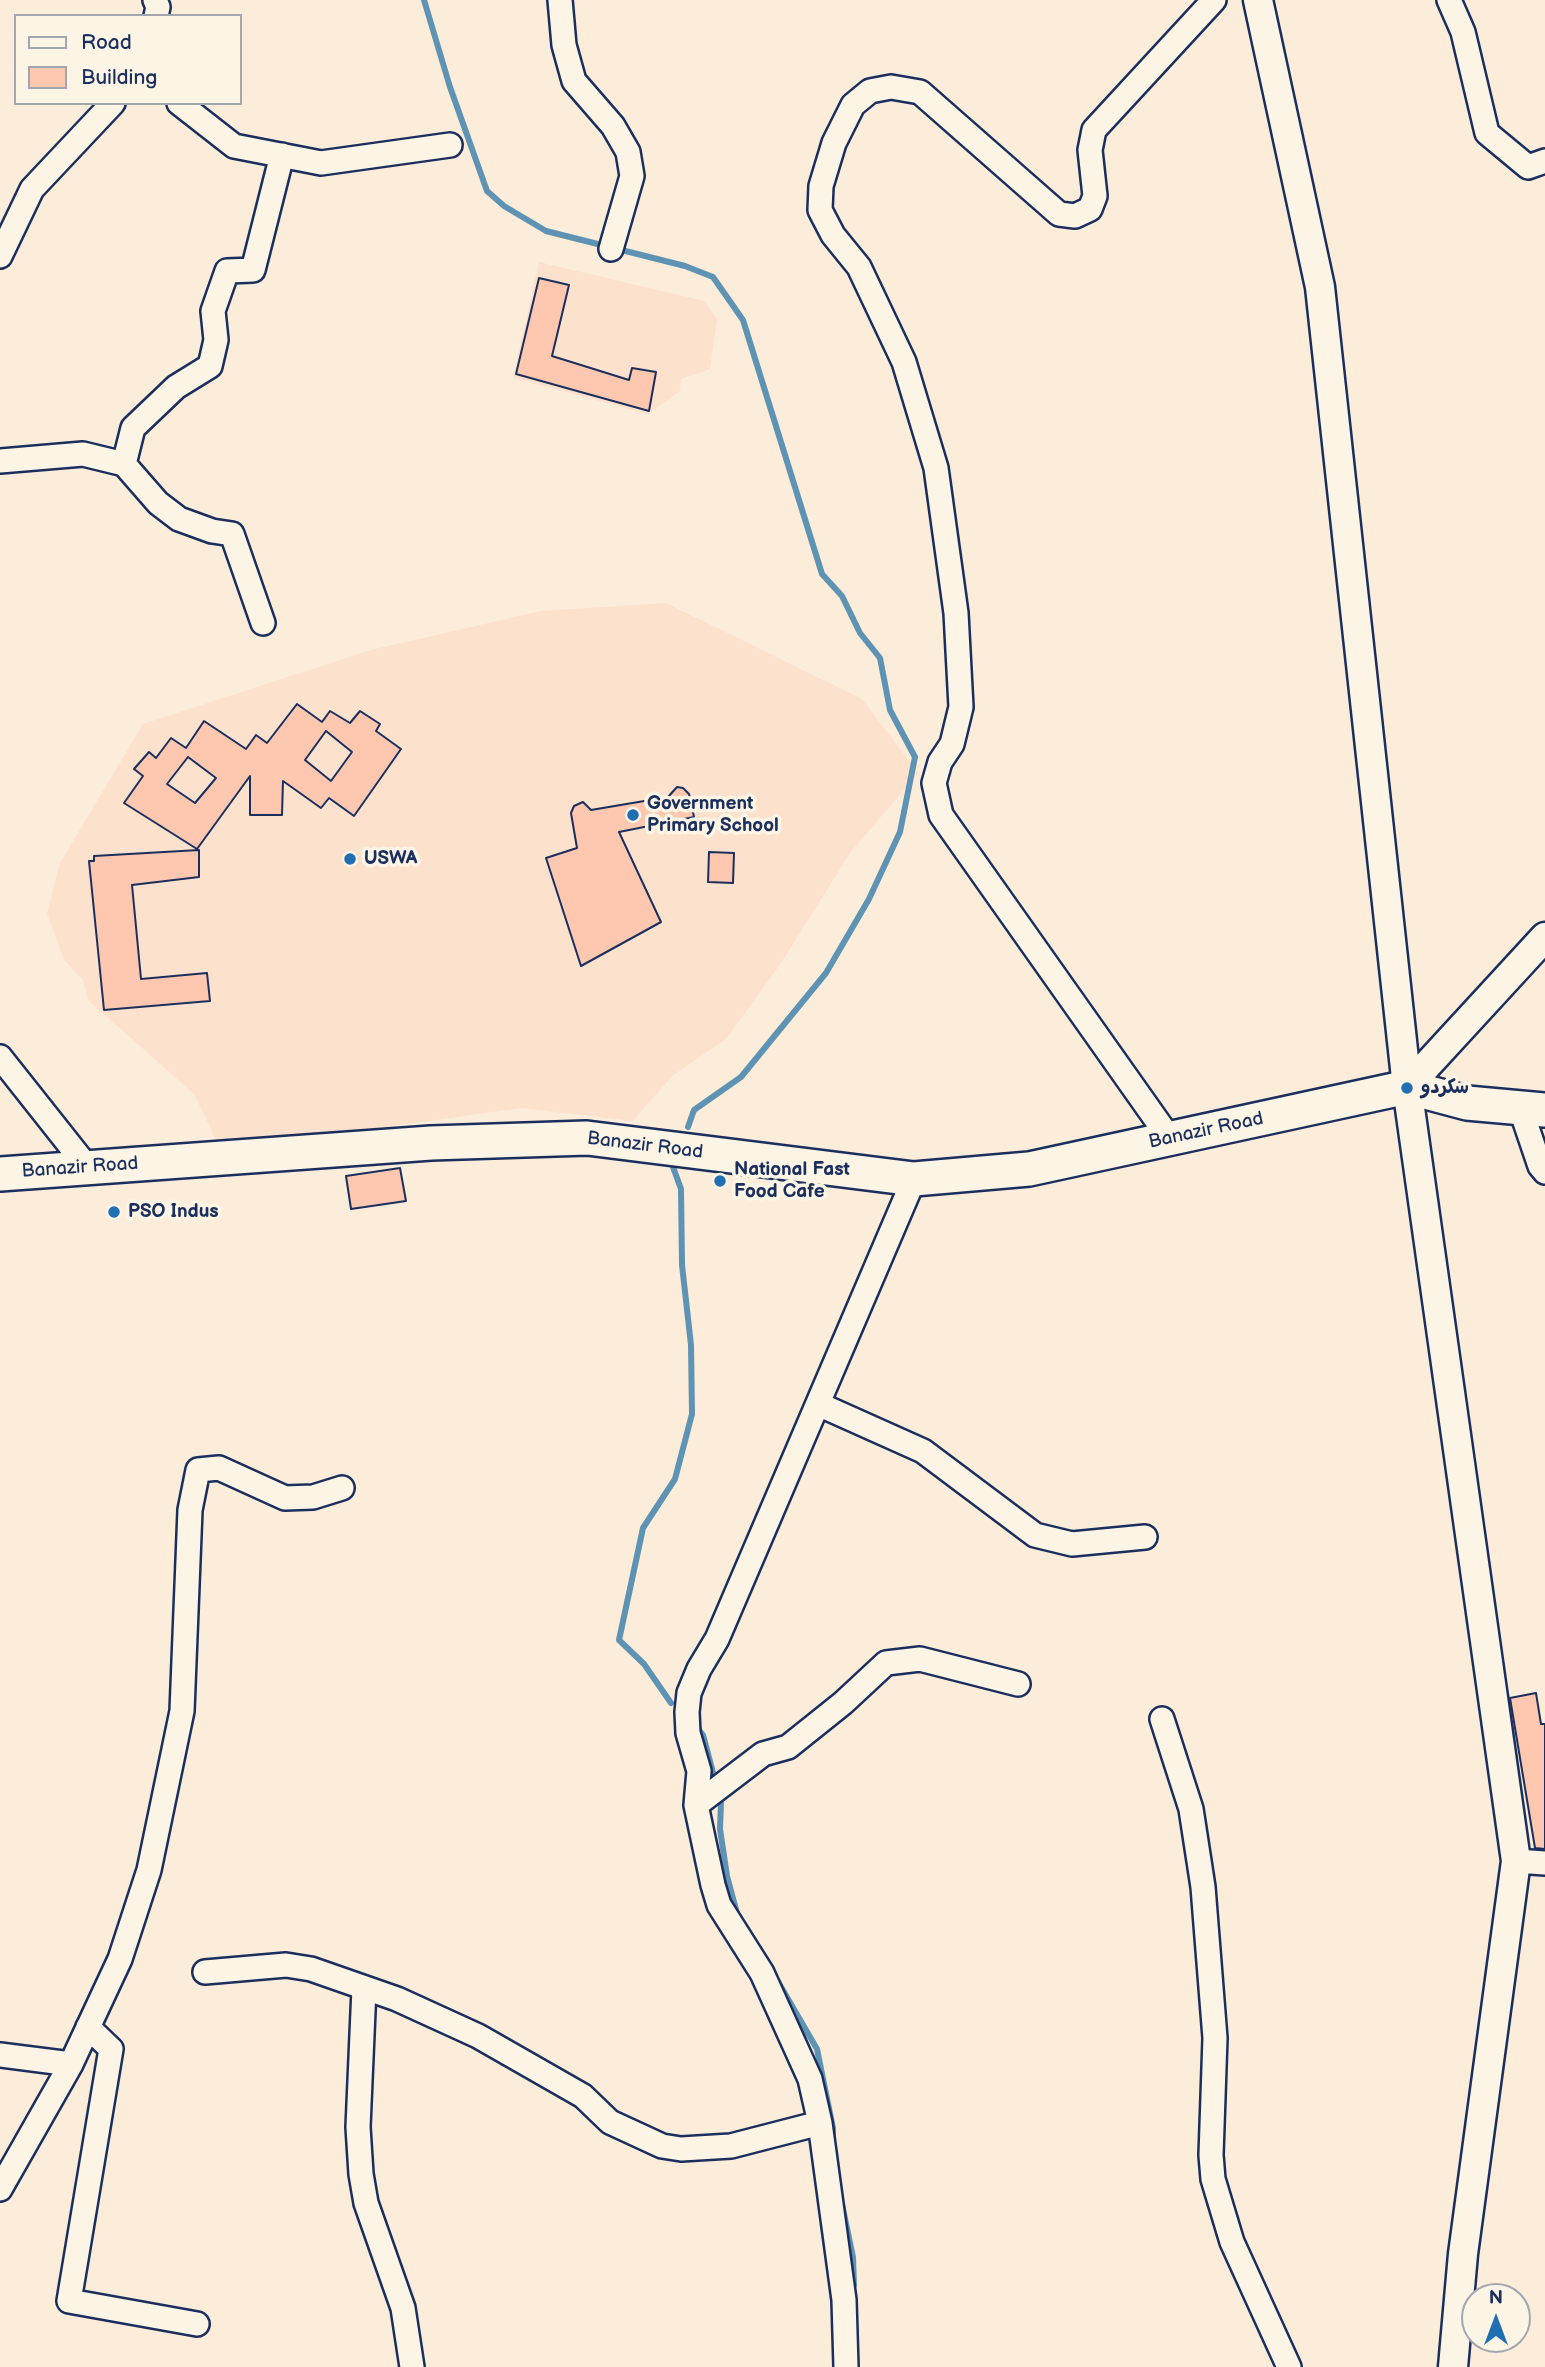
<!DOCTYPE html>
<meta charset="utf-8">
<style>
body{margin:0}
#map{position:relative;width:1545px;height:2367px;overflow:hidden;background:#fcecda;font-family:"Balsamiq Sans",sans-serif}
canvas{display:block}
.legend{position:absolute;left:14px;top:14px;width:228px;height:91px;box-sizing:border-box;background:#fcf5e5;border:2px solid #a2a6af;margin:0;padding:9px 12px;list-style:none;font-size:21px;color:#1b2f5e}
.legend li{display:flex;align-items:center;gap:14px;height:35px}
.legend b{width:35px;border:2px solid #a2a6af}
.north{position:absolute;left:1461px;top:2283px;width:70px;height:70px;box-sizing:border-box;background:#fcf5e5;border:2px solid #a2a6af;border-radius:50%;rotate:0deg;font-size:19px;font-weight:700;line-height:28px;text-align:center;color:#1b2f5e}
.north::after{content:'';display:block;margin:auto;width:24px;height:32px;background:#1f6fb2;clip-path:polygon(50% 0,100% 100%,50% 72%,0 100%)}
</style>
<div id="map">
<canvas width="1545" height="2367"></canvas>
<ul class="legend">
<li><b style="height:9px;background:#fcf5e5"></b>Road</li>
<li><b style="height:19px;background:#fdc8af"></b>Building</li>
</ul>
<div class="north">N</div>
</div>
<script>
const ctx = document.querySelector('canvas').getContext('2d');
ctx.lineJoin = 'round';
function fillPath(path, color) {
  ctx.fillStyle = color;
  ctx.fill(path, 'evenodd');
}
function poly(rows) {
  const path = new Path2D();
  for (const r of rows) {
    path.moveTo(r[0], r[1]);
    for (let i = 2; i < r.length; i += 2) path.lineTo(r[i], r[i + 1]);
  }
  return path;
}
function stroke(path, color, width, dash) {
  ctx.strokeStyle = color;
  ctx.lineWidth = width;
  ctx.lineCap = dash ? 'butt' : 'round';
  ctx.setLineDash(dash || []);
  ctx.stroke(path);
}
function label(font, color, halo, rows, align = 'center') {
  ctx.font = font + ' "Balsamiq Sans","Playpen Sans Arabic",sans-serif';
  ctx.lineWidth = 7;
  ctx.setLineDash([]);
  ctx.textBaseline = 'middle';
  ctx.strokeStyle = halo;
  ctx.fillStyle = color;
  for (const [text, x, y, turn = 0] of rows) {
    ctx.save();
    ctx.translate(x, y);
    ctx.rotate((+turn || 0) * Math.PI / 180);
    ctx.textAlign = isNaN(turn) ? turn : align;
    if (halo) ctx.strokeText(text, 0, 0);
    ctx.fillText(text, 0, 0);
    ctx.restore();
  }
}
fillPath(poly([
 [539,262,704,301,717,319,710,369,681,379,680,391,648,414,513,378],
 [666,603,862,699,918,773,850,853,781,963,726,1039,672,1076,633,1121,521,1108,221,1150,194,1094,88,1000,83,980,64,960,47,913,60,863,143,724,371,650,541,611]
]), '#fce1cd');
stroke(poly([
 [424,0,450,87,487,191,504,206,546,231,685,266,713,277,743,320,822,574,842,596,860,633,880,658,890,710,915,757,900,832,869,899,826,973,741,1077,694,1110,688,1127],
 [671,1703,644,1664,619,1640,643,1528,675,1479,692,1414,691,1345,682,1265,681,1189,673,1167],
 [696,1726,703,1735,715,1780],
 [721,1803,720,1829,727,1876,738,1917],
 [777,1980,817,2049,833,2128,833,2142],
 [842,2204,853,2257,854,2285]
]), '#5e93b3', 6);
const building = poly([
 [539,278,569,285,552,356,629,380,632,368,656,372,649,411,516,374,539,278],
 [297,704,322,722,330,711,350,723,360,711,380,724,376,731,401,749,354,816,329,798,321,808,283,781,282,815,250,815,250,776,197,849,124,803,143,776,134,769,149,752,156,758,171,738,186,748,204,721,246,749,256,735,267,743,297,704],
 [326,731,352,752,331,781,305,760,326,731],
 [188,757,216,778,195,803,167,784,188,757],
 [677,787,683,788,689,794,694,817,619,832,661,922,581,966,546,858,577,848,571,813,574,806,583,802,591,810,668,797,677,787],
 [199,850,199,877,132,885,141,979,207,973,210,1001,104,1010,89,861,94,861,94,856,199,850],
 [709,852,734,853,733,883,708,882,709,852],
 [400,1168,406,1201,351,1209,346,1176,400,1168],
 [1536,1693,1541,1724,1545,1724,1545,1849,1535,1848,1510,1698,1536,1693]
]);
fillPath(building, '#fdc8af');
stroke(building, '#1b2f5e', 2);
const minor = poly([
 [155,0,158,7,156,16],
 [560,0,564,45,574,81,613,126,628,152,632,176,611,249],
 [1449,0,1463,32,1487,133,1528,167,1545,161],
 [179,103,234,146,321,163,450,145],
 [0,256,32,189,113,103],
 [0,461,83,454,124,464,158,503,179,519,212,531,232,534,263,623],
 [124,464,133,428,176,387,210,366,216,340,213,311,227,271,253,270,282,155],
 [0,1057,88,1168],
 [1521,1110,1540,1166,1545,1172],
 [1170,1139,941,815,934,783,940,762,952,744,961,707,956,613,936,468,904,362,859,267,833,235,820,210,821,186,834,143,853,105,870,91,891,87,920,92,1059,214,1075,216,1090,209,1095,196,1090,150,1094,130,1214,0],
 [818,1404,923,1451,1035,1535,1072,1544,1145,1537],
 [1162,1719,1191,1809,1203,1887,1215,2038,1211,2155,1213,2179,1232,2242,1289,2367],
 [696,1805,763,1754,788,1747,843,1703,886,1663,920,1659,1018,1684],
 [1516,1861,1545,1863],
 [205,1972,286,1965,311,1969,397,1999,478,2036,583,2096,610,2122,662,2146,681,2149,731,2146,820,2123],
 [364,1988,358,2127,361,2174,366,2203,403,2308,412,2367],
 [88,2027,111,2049,69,2301,197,2324],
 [0,2055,71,2064],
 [0,2189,71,2064,120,1959,149,1870,182,1711,190,1510,198,1470,219,1468,285,1498,313,1497,342,1488],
 [846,2367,844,2300,820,2123,810,2079,762,1973,719,1905,713,1885,696,1805,699,1771,688,1733,687,1712,689,1693,699,1669,717,1639,914,1179]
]);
const major = poly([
 [1258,0,1320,287,1407,1087,1516,1861,1463,2254,1453,2367],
 [1407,1087,1545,937]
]);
const highway = poly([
 [0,1174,431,1143,587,1138,914,1179,1029,1169,1407,1087,1467,1103,1545,1110]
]);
stroke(minor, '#1b2f5e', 28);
stroke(major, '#1b2f5e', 33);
stroke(highway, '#1b2f5e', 38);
stroke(minor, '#fcf5e5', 23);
stroke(major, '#fcf5e5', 28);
stroke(highway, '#fcf5e5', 33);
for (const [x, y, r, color] of [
 [633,815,7,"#1f6fb2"],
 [350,859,7,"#1f6fb2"],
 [1407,1088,7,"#1f6fb2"],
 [720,1181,7,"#1f6fb2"],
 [114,1212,7,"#1f6fb2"]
]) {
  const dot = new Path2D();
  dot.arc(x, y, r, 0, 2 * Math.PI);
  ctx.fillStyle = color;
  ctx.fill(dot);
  stroke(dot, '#fcf5e5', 2.5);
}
label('bold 19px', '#1b2f5e', '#fcf5e5', [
 ["Government",647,804],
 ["Primary School",647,826],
 ["USWA",364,859],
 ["سکردو",1421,1088],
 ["National Fast",734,1170],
 ["Food Cafe",734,1192],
 ["PSO Indus",128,1212]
], 'left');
label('19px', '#1b2f5e', '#fcf5e5', [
 ["Banazir Road",1206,1131,-12],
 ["Banazir Road",645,1146,7],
 ["Banazir Road",80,1168,-4]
]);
</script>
